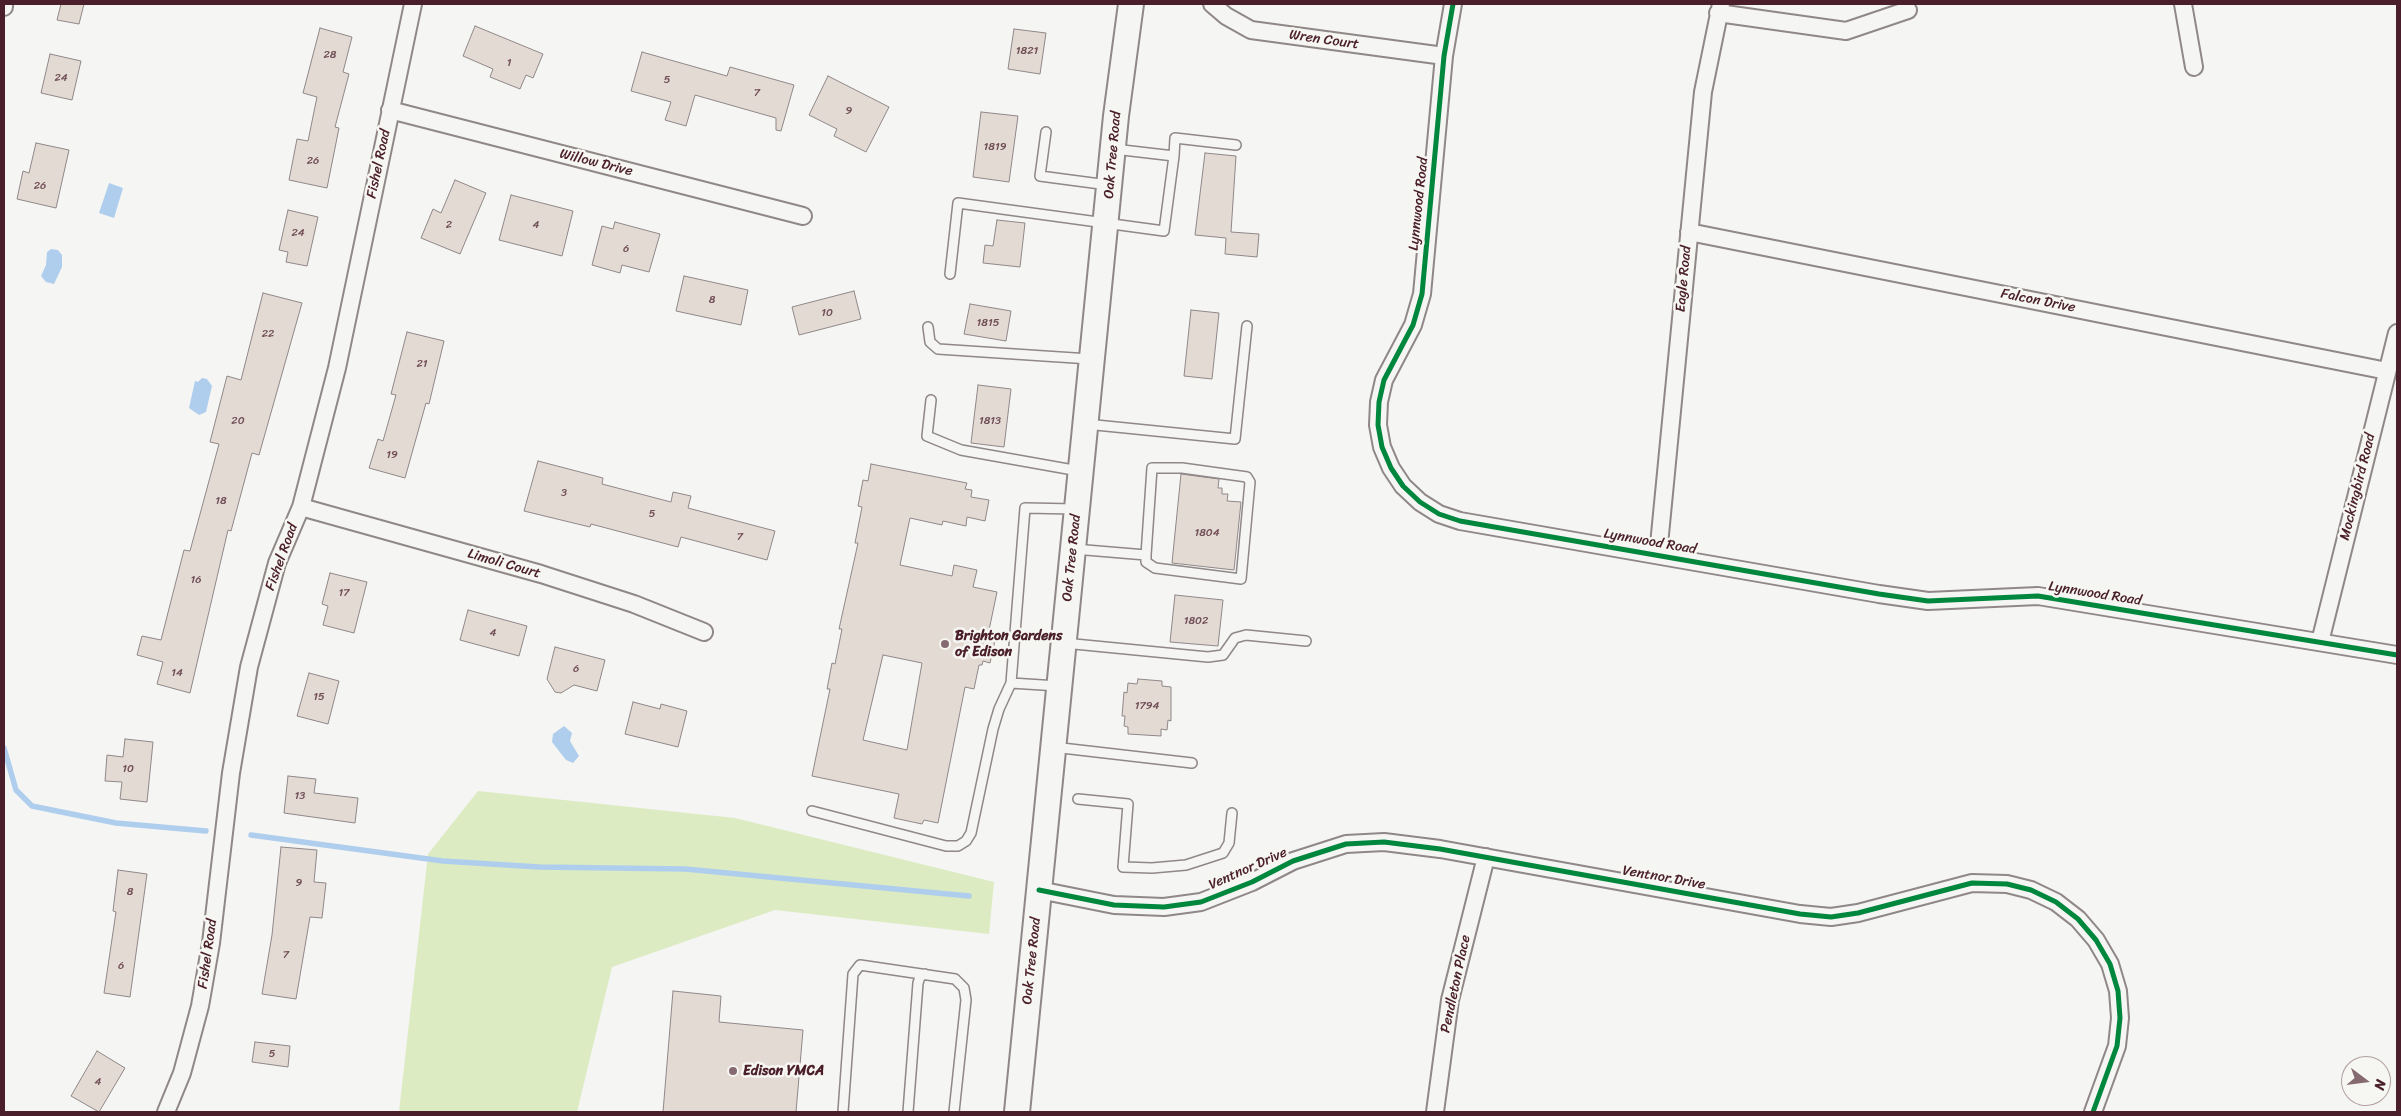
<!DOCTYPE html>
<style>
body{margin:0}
#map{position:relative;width:2401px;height:1116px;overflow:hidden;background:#f5f5f3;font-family:Sriracha,sans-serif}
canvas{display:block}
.frame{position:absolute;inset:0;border:5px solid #4a1f2b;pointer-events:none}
.north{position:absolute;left:2341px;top:1056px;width:50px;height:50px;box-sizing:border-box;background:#f6f6f2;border:1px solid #b1a0a2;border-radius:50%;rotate:105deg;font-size:14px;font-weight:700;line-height:20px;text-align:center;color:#4a1f2b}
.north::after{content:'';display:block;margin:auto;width:18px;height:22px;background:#866a71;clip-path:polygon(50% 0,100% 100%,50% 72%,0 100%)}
</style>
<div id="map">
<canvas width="2401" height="1116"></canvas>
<div class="frame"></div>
<div class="north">N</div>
</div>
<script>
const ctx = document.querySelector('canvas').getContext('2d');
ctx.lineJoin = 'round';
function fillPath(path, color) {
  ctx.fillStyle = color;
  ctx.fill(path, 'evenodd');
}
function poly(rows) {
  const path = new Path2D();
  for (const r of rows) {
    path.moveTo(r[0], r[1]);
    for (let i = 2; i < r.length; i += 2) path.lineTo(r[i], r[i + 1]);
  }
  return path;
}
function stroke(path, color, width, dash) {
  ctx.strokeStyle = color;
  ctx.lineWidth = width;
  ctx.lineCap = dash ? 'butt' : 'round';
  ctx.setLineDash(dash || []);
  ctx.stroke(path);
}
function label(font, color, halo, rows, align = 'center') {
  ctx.font = font + ' Sriracha,sans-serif';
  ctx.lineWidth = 5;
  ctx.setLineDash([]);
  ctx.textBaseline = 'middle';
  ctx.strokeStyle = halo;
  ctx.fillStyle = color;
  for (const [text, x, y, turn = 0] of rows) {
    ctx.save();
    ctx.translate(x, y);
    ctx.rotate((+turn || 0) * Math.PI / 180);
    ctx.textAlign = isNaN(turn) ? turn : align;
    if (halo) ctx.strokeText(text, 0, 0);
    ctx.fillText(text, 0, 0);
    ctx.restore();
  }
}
fillPath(poly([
 [478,791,735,818,994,882,989,934,775,910,612,967,577,1112,399,1112,428,854]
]), '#dcebc2');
fillPath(poly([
 [109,183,123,188,114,218,99,213],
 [51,249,58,250,62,255,62,267,54,284,46,282,41,276,46,265,47,252],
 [202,378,207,379,212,386,206,412,199,415,189,408,195,381,198,382],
 [564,726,572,733,570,741,579,756,573,763,566,760,552,742,553,734]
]), '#afceed');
stroke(poly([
 [4,748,16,790,32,806,116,823,206,831],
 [251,835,443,861,539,867,685,869,969,896]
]), '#afceed', 5.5);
const building = poly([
 [61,4,84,4,79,24,57,20,61,4],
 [475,26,543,54,533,78,526,75,520,89,490,77,493,69,463,56,475,26],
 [320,28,352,37,343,72,349,74,335,127,339,128,327,188,289,180,297,139,308,141,317,97,303,93,320,28],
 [1014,29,1046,33,1040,74,1008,69,1014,29],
 [642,52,727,76,730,67,794,85,781,131,776,130,776,118,695,95,686,126,665,120,671,102,631,91,642,52],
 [50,54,81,61,72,100,41,93,50,54],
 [828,76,889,107,866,152,834,136,837,129,809,115,828,76],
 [981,112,1018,116,1009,182,973,177,981,112],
 [36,143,69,150,56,208,17,199,23,171,29,173,36,143],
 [1205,153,1236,156,1231,232,1259,234,1257,257,1225,254,1226,238,1195,235,1205,153],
 [455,180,486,193,460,254,421,238,433,209,441,213,455,180],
 [511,195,573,211,562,256,499,240,511,195],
 [288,210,318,217,307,266,286,262,288,252,279,250,288,210],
 [997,220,1025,223,1020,267,983,263,985,245,993,246,997,220],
 [615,222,660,234,649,272,622,265,620,273,592,265,602,226,613,229,615,222],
 [684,276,748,290,741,325,676,311,684,276],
 [854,291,861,319,799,335,792,307,854,291],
 [263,293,302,303,259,455,252,453,231,531,228,530,190,693,157,684,163,662,137,655,142,636,161,640,184,550,190,551,219,444,210,442,227,376,241,380,263,293],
 [970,304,1011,311,1006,341,964,334,970,304],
 [1191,310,1219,313,1212,379,1184,376,1191,310],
 [407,332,444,341,429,404,426,403,405,478,369,468,378,439,383,441,396,395,391,394,407,332],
 [978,385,1011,389,1004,447,971,443,978,385],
 [538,461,603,478,602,484,671,502,673,492,691,496,688,508,775,531,767,560,681,537,678,547,591,524,590,527,524,511,538,461],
 [871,464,967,483,965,489,972,490,971,497,989,500,985,521,967,517,966,526,943,521,942,525,910,518,900,565,952,576,954,565,977,570,973,587,997,592,988,635,996,636,990,663,983,661,982,665,979,665,974,689,965,687,938,823,924,820,922,824,894,818,899,794,812,776,830,689,827,689,832,663,835,664,842,629,839,629,858,543,855,543,862,507,858,506,863,480,868,481,871,464],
 [883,655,922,663,907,750,863,740,883,655],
 [1181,474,1219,479,1218,488,1222,488,1222,494,1228,494,1227,501,1241,502,1234,570,1172,563,1181,474],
 [330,573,367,582,354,633,323,625,328,606,322,604,330,573],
 [1175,595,1223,600,1218,646,1170,642,1175,595],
 [468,610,527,626,519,656,460,640,468,610],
 [555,647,605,660,597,691,574,685,561,693,555,692,547,679,555,647],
 [309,673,339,681,328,724,297,716,309,673],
 [1138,679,1162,681,1162,686,1171,687,1171,721,1168,720,1167,730,1161,729,1161,736,1128,734,1128,727,1124,726,1125,716,1122,716,1124,692,1127,693,1128,683,1137,684,1138,679],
 [633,702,660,709,661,704,687,711,678,747,625,734,633,702],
 [125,739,153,742,147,802,120,799,122,782,105,781,107,755,123,757,125,739],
 [288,776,316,779,314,793,358,798,355,823,284,813,288,776],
 [281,847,317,850,314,882,326,883,322,918,310,917,296,999,262,994,272,935,281,847],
 [118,870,147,874,130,997,104,993,116,912,113,911,118,870],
 [673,991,721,996,719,1022,803,1030,796,1112,663,1112,673,991],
 [255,1042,290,1046,288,1067,252,1062,255,1042],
 [97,1051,125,1068,99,1112,71,1096,97,1051]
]);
fillPath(building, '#e4dad4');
stroke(building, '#8f8788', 1);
const service = poly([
 [1046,132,1040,176,1108,185],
 [1174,156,1175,138,1236,145],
 [950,274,958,203,1164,231,1174,156,1114,149],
 [928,327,930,342,938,349,1090,359],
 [931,400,927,436,961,450,1079,471],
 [1086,424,1235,439,1247,326],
 [1074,549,1146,555,1152,468,1182,468,1247,477,1250,482,1241,579,1155,568,1146,562,1146,555],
 [1064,643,1208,657,1223,655,1235,638,1246,635,1306,641],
 [1058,686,1011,683,1025,508,1075,509],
 [1053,747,1192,763],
 [1078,799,1128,804,1123,867,1152,868,1186,865,1223,853,1229,843,1232,813],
 [812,811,946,846,958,846,966,841,971,833,993,729,999,709,1011,683],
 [843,1112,853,974,860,965,955,979,964,988,966,1000,954,1112],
 [908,1112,918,983,920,977,925,974]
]);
const minor = poly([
 [1212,4,1226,16,1251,30,1444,56],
 [1453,4,1444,56,1422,294,1413,325,1384,380,1379,402,1378,425,1382,447,1391,468,1403,486,1420,502,1439,514,1460,521,1879,594,1928,601,2038,596,2397,655],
 [2183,4,2194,67],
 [4,7,4,4],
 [1718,13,1846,31,1908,10],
 [390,110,803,216],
 [1689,232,2387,371],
 [301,507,541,574,634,604,704,632],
 [1658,555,1703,92,1721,4],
 [2320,642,2397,333],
 [1039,890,1114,905,1164,907,1201,902,1252,882,1293,861,1346,844,1384,842,1440,849,1800,914,1831,917,1858,913,1972,883,2007,884,2031,890,2056,902,2078,919,2096,940,2110,964,2118,991,2120,1018,2117,1046,2093,1112],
 [166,1112,182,1073,200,1006,211,943,231,773,249,667,277,563,301,507,337,368,413,4],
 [1435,1112,1450,1000,1486,857]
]);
const secondary = poly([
 [1017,1112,1116,116,1131,4]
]);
stroke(service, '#8f8788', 12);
stroke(minor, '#8f8788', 20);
stroke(secondary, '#8f8788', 28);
stroke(service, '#f5f5f3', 9);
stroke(minor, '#f5f5f3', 16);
stroke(secondary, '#f5f5f3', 24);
stroke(poly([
 [1453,4,1444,56,1422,294,1413,325,1384,380,1379,402,1378,425,1382,447,1391,468,1403,486,1420,502,1439,514,1460,521,1879,594,1928,601,2038,596,2397,655],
 [1039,890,1114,905,1164,907,1201,902,1252,882,1293,861,1346,844,1384,842,1440,849,1800,914,1831,917,1858,913,1972,883,2007,884,2031,890,2056,902,2078,919,2096,940,2110,964,2118,991,2120,1018,2117,1046,2093,1112]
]), '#00873e', 5);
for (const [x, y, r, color] of [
 [945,644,5,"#866a71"],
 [733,1071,5,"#866a71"]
]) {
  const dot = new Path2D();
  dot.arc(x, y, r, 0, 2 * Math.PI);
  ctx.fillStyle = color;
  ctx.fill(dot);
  stroke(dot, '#f6f6f2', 2);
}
label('11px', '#704e55', null, [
 ["1821",1027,51],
 ["28",330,55],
 ["1",509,63],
 ["24",61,78],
 ["5",667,80],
 ["7",757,93],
 ["9",849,111],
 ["1819",995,147],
 ["26",313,161],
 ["26",40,186],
 ["2",449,225],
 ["4",536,225],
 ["24",298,233],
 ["6",626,249],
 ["8",712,300],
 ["10",827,313],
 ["1815",988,323],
 ["22",268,334],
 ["21",422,364],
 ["20",238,421],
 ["1813",990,421],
 ["19",392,455],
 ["3",564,493],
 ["18",221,501],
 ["5",652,514],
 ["1804",1207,533],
 ["7",740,537],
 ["16",196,580],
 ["17",344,593],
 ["1802",1196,621],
 ["4",493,633],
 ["6",576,669],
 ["14",177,673],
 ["15",319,697],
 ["1794",1147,706],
 ["10",128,769],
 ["13",300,796],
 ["9",299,883],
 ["8",130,892],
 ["7",286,955],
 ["6",121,966],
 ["5",272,1054],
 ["4",98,1082]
]);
label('14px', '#4a1f2b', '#f6f6f2', [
 ["Wren Court",1324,40,8],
 ["Oak Tree Road",1113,155,-85],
 ["Willow Drive",596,163,14],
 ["Fishel Road",379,164,-78],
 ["Lynnwood Road",1419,204,-84],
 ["Eagle Road",1684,279,-85],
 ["Falcon Drive",2038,301,11],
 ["Mockingbird Road",2358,487,-76],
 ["Lynnwood Road",1650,542,10],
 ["Fishel Road",282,557,-70],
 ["Oak Tree Road",1072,558,-84],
 ["Limoli Court",504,564,16],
 ["Lynnwood Road",2095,594,9],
 ["Ventnor Drive",1248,869,-24],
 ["Ventnor Drive",1664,878,10],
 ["Fishel Road",208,954,-82],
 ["Oak Tree Road",1032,961,-84],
 ["Pendleton Place",1456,984,-78]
]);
label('bold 14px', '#4a1f2b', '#f6f6f2', [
 ["Brighton Gardens",955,636],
 ["of Edison",955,652],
 ["Edison YMCA",743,1071]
], 'left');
</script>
